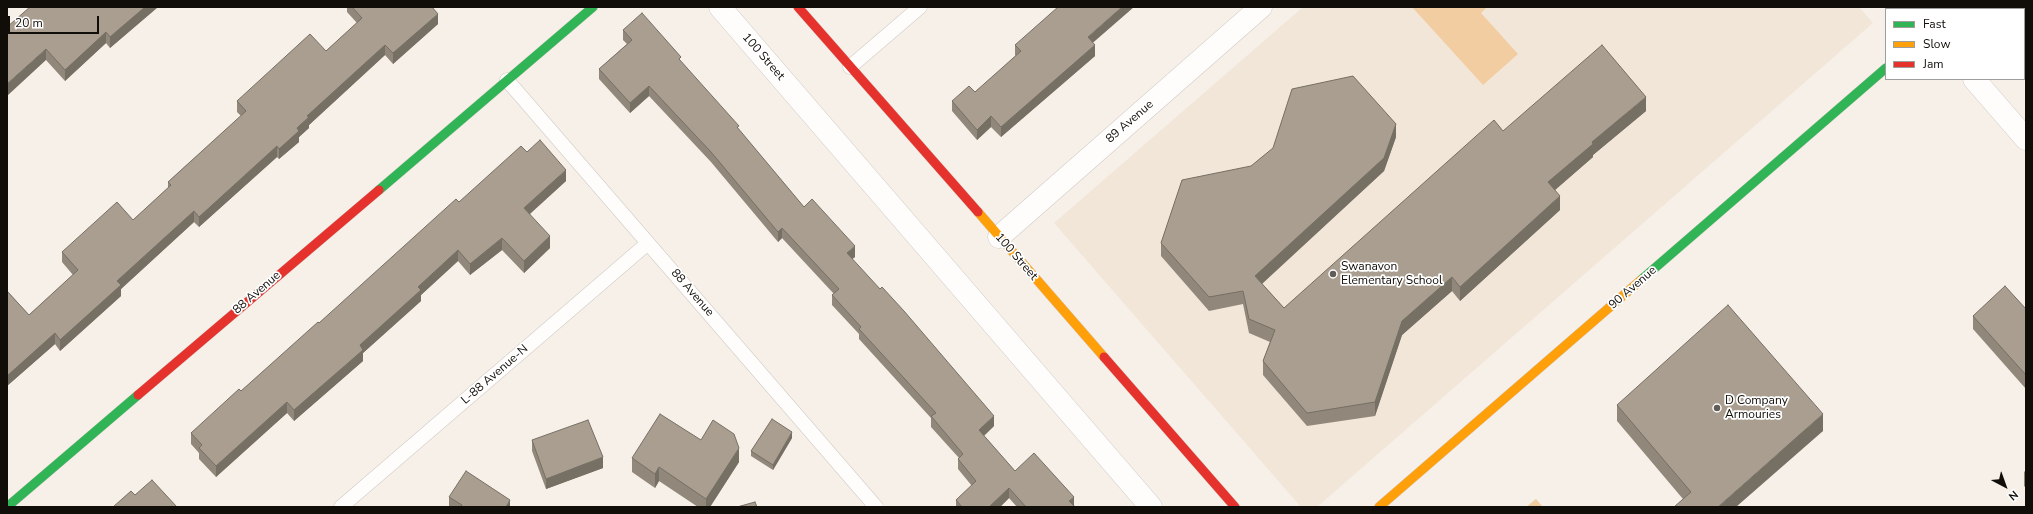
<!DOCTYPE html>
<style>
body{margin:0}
#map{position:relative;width:2033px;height:514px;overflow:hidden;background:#f7f0e9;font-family:"Nunito Sans",sans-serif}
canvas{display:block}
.frame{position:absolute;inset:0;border:8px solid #110d08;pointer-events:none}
.legend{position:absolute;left:1885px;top:8px;width:140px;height:72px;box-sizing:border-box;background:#fff;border:1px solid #a09e9c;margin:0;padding:5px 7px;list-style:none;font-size:12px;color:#110d08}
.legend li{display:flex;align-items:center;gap:8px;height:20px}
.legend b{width:20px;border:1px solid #a09e9c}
.north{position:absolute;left:1985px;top:466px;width:40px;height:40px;-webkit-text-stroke:3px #fff;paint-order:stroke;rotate:139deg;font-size:11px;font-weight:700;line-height:16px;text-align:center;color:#110d08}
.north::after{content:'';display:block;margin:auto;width:14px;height:18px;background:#110d08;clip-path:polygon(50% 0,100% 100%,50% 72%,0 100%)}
.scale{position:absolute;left:8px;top:16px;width:91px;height:18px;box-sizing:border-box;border:2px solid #110d08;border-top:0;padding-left:5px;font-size:12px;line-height:14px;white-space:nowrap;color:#110d08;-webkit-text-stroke:3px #fff;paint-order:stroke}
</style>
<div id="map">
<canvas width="2033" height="514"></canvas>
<div class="frame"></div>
<ul class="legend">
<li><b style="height:5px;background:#30b455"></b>Fast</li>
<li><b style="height:5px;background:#ff9f0a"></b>Slow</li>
<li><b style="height:5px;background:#e5322d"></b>Jam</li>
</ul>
<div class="north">N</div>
<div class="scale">20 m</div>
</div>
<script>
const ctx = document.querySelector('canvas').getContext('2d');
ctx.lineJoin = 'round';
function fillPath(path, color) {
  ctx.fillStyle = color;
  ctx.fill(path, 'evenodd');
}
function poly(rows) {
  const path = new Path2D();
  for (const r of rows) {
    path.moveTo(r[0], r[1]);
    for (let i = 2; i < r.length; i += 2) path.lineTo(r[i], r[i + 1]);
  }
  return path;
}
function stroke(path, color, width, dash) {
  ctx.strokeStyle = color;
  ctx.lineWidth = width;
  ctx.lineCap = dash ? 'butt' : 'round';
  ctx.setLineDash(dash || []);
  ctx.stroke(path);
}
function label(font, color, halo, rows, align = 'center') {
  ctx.font = font + ' "Nunito Sans",sans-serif';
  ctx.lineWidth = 3.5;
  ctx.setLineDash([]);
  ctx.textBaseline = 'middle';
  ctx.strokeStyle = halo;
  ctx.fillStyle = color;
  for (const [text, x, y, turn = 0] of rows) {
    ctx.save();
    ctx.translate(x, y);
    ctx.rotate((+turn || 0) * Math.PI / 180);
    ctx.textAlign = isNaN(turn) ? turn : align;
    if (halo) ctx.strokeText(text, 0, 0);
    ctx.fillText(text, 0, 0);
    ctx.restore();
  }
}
fillPath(poly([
 [1303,7,1859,7,1873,23,1317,507,1301,507,1054,223]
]), '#f2e6d8');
fillPath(poly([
 [1412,7,1487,7,1481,13,1518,54,1483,85],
 [1536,499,1543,507,1526,507]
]), '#f3cda2');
const lane = poly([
 [850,67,920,7],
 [507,80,876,507],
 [341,507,648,243]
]);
const street = poly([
 [720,7,1151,507],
 [1912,7,1914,9],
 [1954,9,1956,7],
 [1974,79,2026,139],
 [999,237,1261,7]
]);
const fast = poly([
 [379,190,593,7],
 [1641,280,1886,68],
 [7,507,138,395]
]);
const slow = poly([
 [978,212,1104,357],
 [1379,507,1641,280]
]);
const jam = poly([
 [798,7,978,212],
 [1104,357,1235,507],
 [138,395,379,190]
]);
stroke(lane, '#d0cbc5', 15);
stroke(street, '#d0cbc5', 23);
stroke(fast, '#d0cbc5', 10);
stroke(slow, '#d0cbc5', 10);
stroke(jam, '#d0cbc5', 10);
stroke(lane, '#fefdfc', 14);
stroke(street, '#fefdfc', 22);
stroke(fast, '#30b455', 9);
stroke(slow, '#ff9f0a', 9);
stroke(jam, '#e5322d', 9);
fillPath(poly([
 [30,7,158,7,110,48,106,43,65,81,46,60],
 [347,7,432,7,438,24,393,64,385,55,309,125,309,128,299,137,299,142,279,159,277,157,199,227,194,222,121,289,121,296,60,351,55,344,7,386,7,291,29,315,73,275,62,262,62,252,133,220,168,188,168,182,241,116,237,112,237,101,326,51,357,23,347,12],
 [623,30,681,62,804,207,855,257,852,259,994,426,984,436,1015,471,1074,505,1075,507,1017,507,1009,498,1000,507,956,507,956,500,972,486,958,469,958,459,959,458,931,427,931,418,859,339,859,334,832,305,832,295,834,294,782,238,778,242,711,162,649,96,630,113,599,79,599,69,627,44,623,40],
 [1093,43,1095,56,1001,137,991,127,977,140,952,111,952,101,975,92,1016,56,1015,55,1015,45],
 [1646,111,1593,155,1593,157,1555,190,1560,210,1460,301,1452,291,1402,335,1375,416,1307,426,1263,375,1263,361,1270,342,1249,333,1243,304,1209,311,1161,256,1161,243,1396,137,1384,171,1262,284,1284,308,1503,131],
 [527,152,566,181,530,214,550,248,524,273,502,250,470,275,458,261,421,295,421,301,363,353,363,361,294,421,287,413,216,477,199,459,199,453,191,444,191,433,241,391,459,202],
 [2026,309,2026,389,1973,329,1973,316],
 [1617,405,1823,431,1683,499,1617,421],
 [792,438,773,470,751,456,751,451],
 [532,440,603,468,546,489,532,451],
 [701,440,739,462,710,507,698,507,659,481,655,488,632,472,632,458],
 [2026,470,2026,488,2024,486,2024,472],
 [449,497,510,507,449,507]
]), '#91887b');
fillPath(poly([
 [145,7,158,7,110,48,110,37],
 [1122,7,1134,7,1088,47,1088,37],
 [438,14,438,24,393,64,393,53],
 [106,32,106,43,65,81,65,70],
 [385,45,385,55,309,125,309,128,299,137,299,142,279,159,279,149,307,116],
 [1095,45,1095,56,1001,137,1001,127],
 [46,49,46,60,7,96,7,84],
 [649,86,649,96,630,113,630,103],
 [1646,97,1646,111,1593,155,1593,157,1548,196,1548,182,1592,142],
 [991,116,991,127,977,140,977,130],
 [1396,124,1396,137,1384,171,1255,290,1255,276],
 [277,146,277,157,199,227,199,217],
 [566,170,566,181,524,219,524,208],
 [1560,196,1560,210,1460,301,1460,287],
 [194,211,194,222,121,289,121,296,60,351,60,340,117,281],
 [782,228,782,238,778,242,778,232],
 [550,236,550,248,524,273,524,261],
 [502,238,502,250,470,275,470,264],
 [855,246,855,257,847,263,847,253],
 [458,250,458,261,421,295,421,301,363,353,363,361,294,421,294,410,360,345,418,287],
 [1452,277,1452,291,1402,335,1375,416,1375,402,1402,321],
 [55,333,55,344,7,386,7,376],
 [287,402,287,413,216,477,216,466],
 [1823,414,1823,431,1736,507,1718,507],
 [994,416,994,426,979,440,979,430],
 [792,432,792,438,773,470,773,465],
 [739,448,739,462,710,507,706,507,706,499],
 [603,457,603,468,546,489,546,479],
 [659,467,659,481,655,488,655,474],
 [1009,488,1009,498,1000,507,989,507],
 [1074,497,1074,507,1069,501],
 [510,500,510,507,506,507]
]), '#766f64');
const building = poly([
 [30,7,145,7,110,37,106,32,65,70,46,49,7,84,7,27,30,7],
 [352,7,432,7,438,14,393,53,385,45,307,116,309,117,297,128,299,131,279,149,277,146,199,217,194,211,117,281,121,285,60,340,55,333,7,376,7,291,29,315,78,270,62,252,117,202,133,220,171,185,168,182,246,111,237,101,310,34,326,51,362,18,352,7],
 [1058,7,1122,7,1088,37,1095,45,1001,127,991,116,977,130,952,101,969,86,975,92,1021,51,1015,45,1058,7],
 [642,13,681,57,679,59,739,126,737,127,804,207,812,199,855,246,847,253,880,289,882,287,904,311,994,416,979,430,1015,471,1034,453,1074,497,1069,501,1075,507,1026,507,1009,488,989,507,962,507,956,500,976,481,958,459,963,454,931,416,936,413,859,329,861,327,832,295,839,289,782,228,778,232,711,152,649,86,630,103,599,69,632,40,623,30,642,13],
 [1602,45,1646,97,1592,142,1593,144,1548,182,1560,196,1460,287,1452,277,1402,321,1375,402,1307,413,1263,361,1275,330,1249,319,1243,291,1209,297,1161,243,1182,180,1251,166,1273,148,1292,89,1353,76,1396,124,1384,158,1255,276,1284,308,1494,120,1503,131,1602,45],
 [540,140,566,170,524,208,550,236,524,261,502,238,470,264,458,250,418,287,421,290,360,345,363,350,294,410,287,402,216,466,199,448,202,445,191,433,239,389,241,391,318,322,319,323,456,199,459,202,521,146,527,152,540,140],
 [2005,286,2026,309,2026,375,1973,316,2005,286],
 [1728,305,1823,414,1718,507,1674,507,1691,492,1617,405,1728,305],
 [660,414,701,440,713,420,734,434,739,448,706,499,659,467,655,474,632,458,660,414],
 [772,419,792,432,773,465,751,451,772,419],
 [588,420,603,457,546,479,532,440,588,420],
 [466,471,510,500,506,507,461,507,462,505,449,497,466,471],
 [152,480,177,507,113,507,131,491,135,495,152,480],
 [755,502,757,507,737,507,755,502]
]);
fillPath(building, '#a99e8f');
stroke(building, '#766f64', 1);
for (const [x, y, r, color] of [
 [1333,274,4,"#625c57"],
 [1717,408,4,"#625c57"]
]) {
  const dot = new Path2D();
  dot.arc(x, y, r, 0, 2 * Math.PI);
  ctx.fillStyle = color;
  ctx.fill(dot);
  stroke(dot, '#fff', 1.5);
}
label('12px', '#110d08', '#fff', [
 ["100 Street",763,57,49],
 ["89 Avenue",1130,122,-41],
 ["100 Street",1016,257,49],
 ["90 Avenue",1633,288,-41],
 ["88 Avenue",257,293,-41],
 ["88 Avenue",692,293,49],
 ["L-88 Avenue-N",495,375,-41]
]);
label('12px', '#110d08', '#fff', [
 ["Swanavon",1341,267],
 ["Elementary School",1341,281],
 ["D Company",1725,401],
 ["Armouries",1725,415]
], 'left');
</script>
